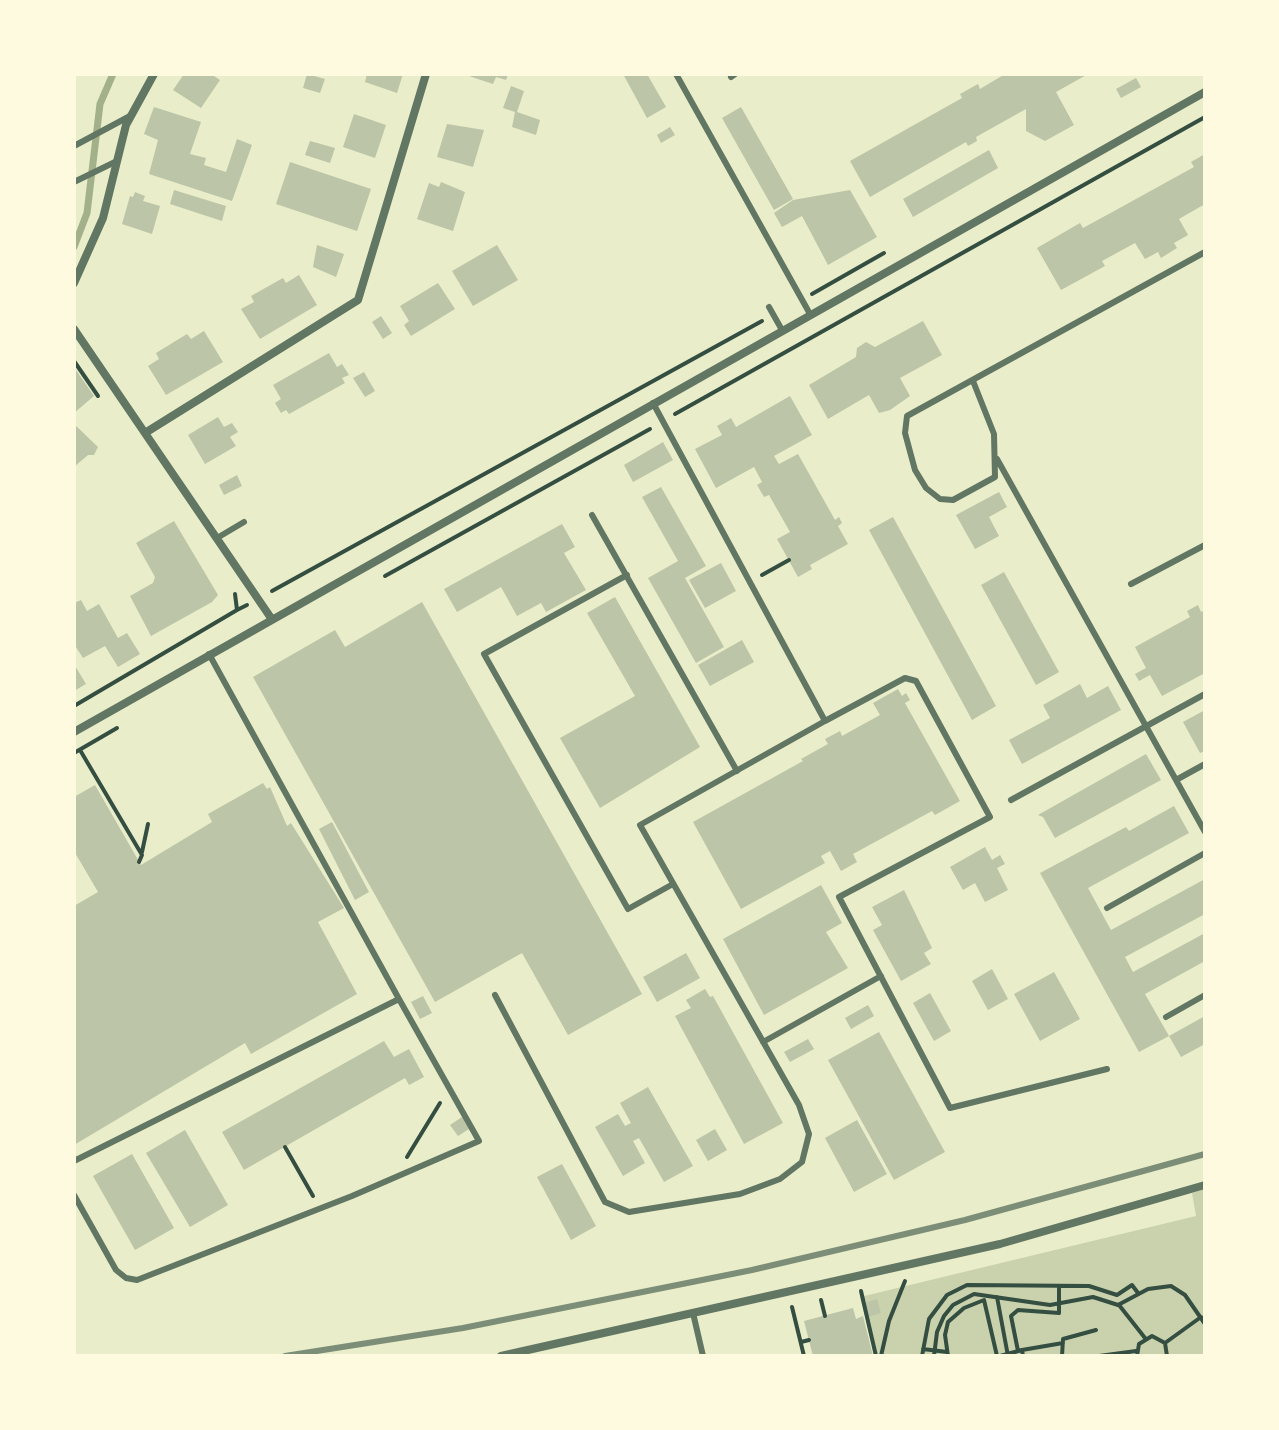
<!DOCTYPE html>
<style>
body{margin:0}
#map{position:relative;width:1279px;height:1430px;overflow:hidden;background:#e9edc9;font-family:Barlow,sans-serif}
canvas{display:block}
.frame{position:absolute;inset:0;border:76px solid #fefae0;pointer-events:none}
</style>
<div id="map">
<canvas width="1279" height="1430"></canvas>
<div class="frame"></div>
</div>
<script>
const ctx = document.querySelector('canvas').getContext('2d');
ctx.lineJoin = 'round';
function fillPath(path, color) {
  ctx.fillStyle = color;
  ctx.fill(path, 'evenodd');
}
function poly(rows) {
  const path = new Path2D();
  for (const r of rows) {
    path.moveTo(r[0], r[1]);
    for (let i = 2; i < r.length; i += 2) path.lineTo(r[i], r[i + 1]);
  }
  return path;
}
function stroke(path, color, width, dash) {
  ctx.strokeStyle = color;
  ctx.lineWidth = width;
  ctx.lineCap = dash ? 'butt' : 'round';
  ctx.setLineDash(dash || []);
  ctx.stroke(path);
}
fillPath(poly([
 [1205,1189,1205,1356,875,1356,860,1297,1196,1216,1192,1193]
]), '#cad2ad');
stroke(poly([
 [74,247,87,213,100,104,113,74]
]), '#a3b18a', 7);
fillPath(poly([
 [184,74,211,74,220,80,201,108,173,90],
 [307,74,325,79,320,93,303,88],
 [367,74,403,74,397,93,365,82],
 [463,74,508,74,506,80,496,77,493,84],
 [623,74,647,74,666,107,647,118],
 [1005,74,1088,74,1056,92,1074,125,1045,141,1026,131,1026,109,976,137,977,141,968,146,966,142,870,197,850,161,962,98,960,94,978,84,980,89],
 [1136,78,1141,87,1121,98,1116,89],
 [511,86,524,91,517,112,540,120,536,135,512,127,515,112,503,108],
 [154,107,201,122,190,154,206,158,204,165,226,172,237,139,252,145,232,201,149,174,158,140,144,134],
 [741,107,793,199,774,210,722,118],
 [354,114,386,125,375,158,343,147],
 [447,124,484,130,473,167,437,157],
 [670,127,675,135,661,143,657,135],
 [310,141,335,148,330,163,305,155],
 [989,150,998,168,913,217,903,199],
 [1205,154,1205,204,1179,219,1188,235,1174,243,1177,248,1161,258,1158,252,1145,259,1135,243,1102,261,1105,266,1061,290,1037,248,1080,223,1083,228,1116,210,1194,167,1191,162],
 [290,162,371,189,357,231,276,204],
 [441,182,465,192,453,231,417,219,429,183,439,187],
 [174,190,226,206,222,221,170,204],
 [850,190,877,237,828,265,802,216,782,227,774,213,793,200],
 [135,192,145,196,143,201,160,206,152,234,122,224,130,196,133,197],
 [317,245,344,254,336,277,313,267],
 [497,245,518,280,473,306,452,271],
 [299,275,317,305,260,339,241,309,254,302,251,296,283,278,286,283],
 [438,283,455,309,411,336,404,325,409,321,400,306],
 [381,316,392,333,383,339,372,322],
 [923,321,942,355,900,378,910,396,890,410,879,413,869,395,828,419,809,385,856,357,857,348,866,342,875,347],
 [204,331,223,362,166,395,148,366,159,359,156,353,187,334,191,339],
 [329,353,337,367,342,364,349,375,342,378,345,383,289,414,286,410,281,413,275,403,281,399,273,385],
 [74,367,94,396,74,413],
 [364,372,375,391,365,397,353,378],
 [790,396,812,435,774,456,779,464,798,454,835,520,839,517,842,523,838,526,848,544,810,565,812,569,798,577,777,539,790,532,769,495,764,497,757,485,762,482,754,467,716,488,695,449,722,435,717,426,731,418,736,427],
 [218,417,224,427,232,423,238,432,230,437,236,446,205,464,188,435],
 [74,424,98,447,94,455,88,455,74,467],
 [663,442,673,460,633,482,624,465],
 [237,475,242,486,224,495,219,485],
 [661,487,706,566,685,578,724,647,696,663,648,578,678,561,642,497],
 [999,492,1007,507,989,517,999,536,975,549,956,515],
 [893,517,996,706,972,720,869,530],
 [174,521,218,595,212,602,151,636,130,596,153,583,155,577,136,543],
 [562,524,575,547,564,553,586,590,546,612,541,603,517,616,501,587,457,612,444,589],
 [721,563,736,591,705,608,689,580],
 [1004,572,1059,672,1036,685,981,585],
 [615,597,700,747,600,808,560,738,635,696,587,613],
 [81,600,87,611,99,604,118,638,127,633,140,654,118,667,105,646,83,658,74,644,74,603],
 [422,602,642,994,568,1035,522,953,435,1002,253,677,335,630,345,647],
 [1198,605,1201,612,1205,610,1205,673,1162,696,1150,675,1139,681,1135,674,1146,668,1135,647,1190,617,1187,611],
 [742,640,754,662,710,686,698,665],
 [74,664,86,684,74,691],
 [1080,684,1087,698,1108,686,1121,710,1022,764,1009,740,1050,718,1043,705],
 [898,689,902,696,906,693,910,700,905,703,960,801,935,815,932,811,853,854,857,862,841,871,830,851,821,856,825,863,741,909,693,822,803,761,801,759,828,744,825,739,840,731,842,736,880,715,873,703],
 [1205,710,1205,751,1200,753,1183,722],
 [1146,754,1161,780,1055,838,1043,817,1038,815],
 [263,783,267,789,270,787,287,826,291,823,344,908,318,922,357,994,251,1054,245,1043,74,1145,74,906,98,892,74,851,74,797,95,785,141,865,212,822,208,814],
 [1174,806,1189,833,1088,888,1111,930,1205,879,1205,914,1125,957,1133,972,1205,933,1205,961,1145,994,1169,1036,1139,1052,1040,873,1126,827,1129,831],
 [332,822,369,892,355,900,319,829],
 [985,847,992,860,1000,855,1005,864,997,868,1008,890,985,902,975,883,963,890,950,867],
 [821,885,842,923,826,932,848,968,764,1015,723,939],
 [904,890,932,948,924,953,931,964,901,981,873,930,882,925,872,907],
 [686,953,700,978,657,1002,643,977],
 [992,969,1008,999,988,1010,972,981],
 [1054,972,1080,1019,1040,1041,1014,994],
 [705,989,710,997,713,996,783,1123,744,1144,675,1016,691,1008,686,1000],
 [930,993,951,1031,934,1041,913,1003],
 [423,996,432,1013,420,1019,411,1002],
 [868,1005,874,1016,851,1029,845,1018],
 [1205,1016,1205,1044,1181,1057,1169,1036],
 [879,1032,945,1152,894,1180,828,1060],
 [808,1039,814,1049,790,1062,784,1052],
 [384,1041,394,1057,409,1049,424,1077,409,1085,405,1078,244,1170,222,1132],
 [648,1087,693,1166,664,1182,639,1138,633,1141,645,1163,623,1176,595,1127,618,1114,625,1126,631,1123,620,1103],
 [462,1117,469,1129,458,1136,450,1125],
 [857,1120,887,1174,854,1192,825,1138],
 [715,1129,727,1150,708,1161,696,1140],
 [185,1130,228,1205,190,1227,146,1153],
 [132,1154,174,1228,135,1250,93,1176],
 [562,1164,596,1226,571,1240,537,1177],
 [877,1299,881,1313,868,1317,864,1303],
 [853,1308,856,1319,863,1316,873,1356,813,1356,804,1321]
]), '#bcc5a7');
stroke(poly([
 [812,294,884,253],
 [74,361,98,396],
 [675,414,1205,117],
 [762,575,789,560],
 [385,576,650,429],
 [272,591,762,321],
 [237,610,247,605],
 [74,706,237,610,235,594],
 [80,750,142,855,139,862],
 [74,753,117,728],
 [142,852,148,824],
 [285,1147,313,1196],
 [407,1157,440,1103],
 [861,1291,876,1356],
 [997,1297,1008,1356],
 [821,1300,825,1316],
 [1119,1305,1145,1338],
 [792,1307,804,1356],
 [801,1342,809,1340],
 [1165,1343,1201,1317],
 [923,1349,947,1352],
 [1022,1350,1063,1343],
 [1018,1351,1011,1316,1018,1310,1059,1313,1059,1286],
 [881,1356,889,1321,905,1281],
 [922,1356,929,1319,947,1295,967,1285,1089,1286,1117,1295,1132,1285,1138,1293],
 [934,1356,937,1332,944,1316,953,1305,974,1294,1050,1305,1093,1297,1118,1305,1148,1289,1171,1286,1185,1295,1205,1324],
 [948,1356,945,1335,948,1322,964,1308,984,1300,997,1356],
 [1000,1356,1022,1350,1023,1356],
 [1062,1356,1063,1339,1096,1330],
 [1099,1356,1136,1351],
 [1137,1356,1139,1344,1152,1336,1165,1343,1167,1356]
]), '#344e41', 4);
stroke(poly([
 [676,74,810,314],
 [731,77,735,74],
 [74,146,130,116],
 [74,182,117,161],
 [769,307,782,330],
 [973,381,994,434,995,477,953,500,940,499,926,488,915,470,905,433,907,416,1205,252],
 [997,459,1205,832],
 [592,515,737,771],
 [217,538,244,522],
 [627,575,484,654,628,909,673,884],
 [1131,584,1205,545],
 [825,721,905,678,916,681,990,817,839,897,950,1108,1107,1069],
 [1176,780,1205,764],
 [1011,800,1205,694],
 [1107,908,1205,853],
 [495,995,605,1202,629,1212,740,1194,780,1179,802,1162,809,1134,799,1105,640,825,825,721,653,403],
 [1166,1017,1205,995],
 [763,1042,881,976],
 [74,1161,399,999,209,654],
 [74,1195,116,1270,126,1278,137,1280,352,1196,479,1141,399,999],
 [693,1313,703,1356]
]), '#617663', 6);
stroke(poly([
 [74,283,103,218,126,125,154,74],
 [74,329,271,618],
 [145,433,358,300,426,74],
 [74,732,1205,92],
 [501,1356,1000,1244,1205,1185]
]), '#617663', 8);
stroke(poly([
 [285,1356,463,1328,752,1270,965,1220,1205,1154]
]), '#7c8e77', 6);
</script>
